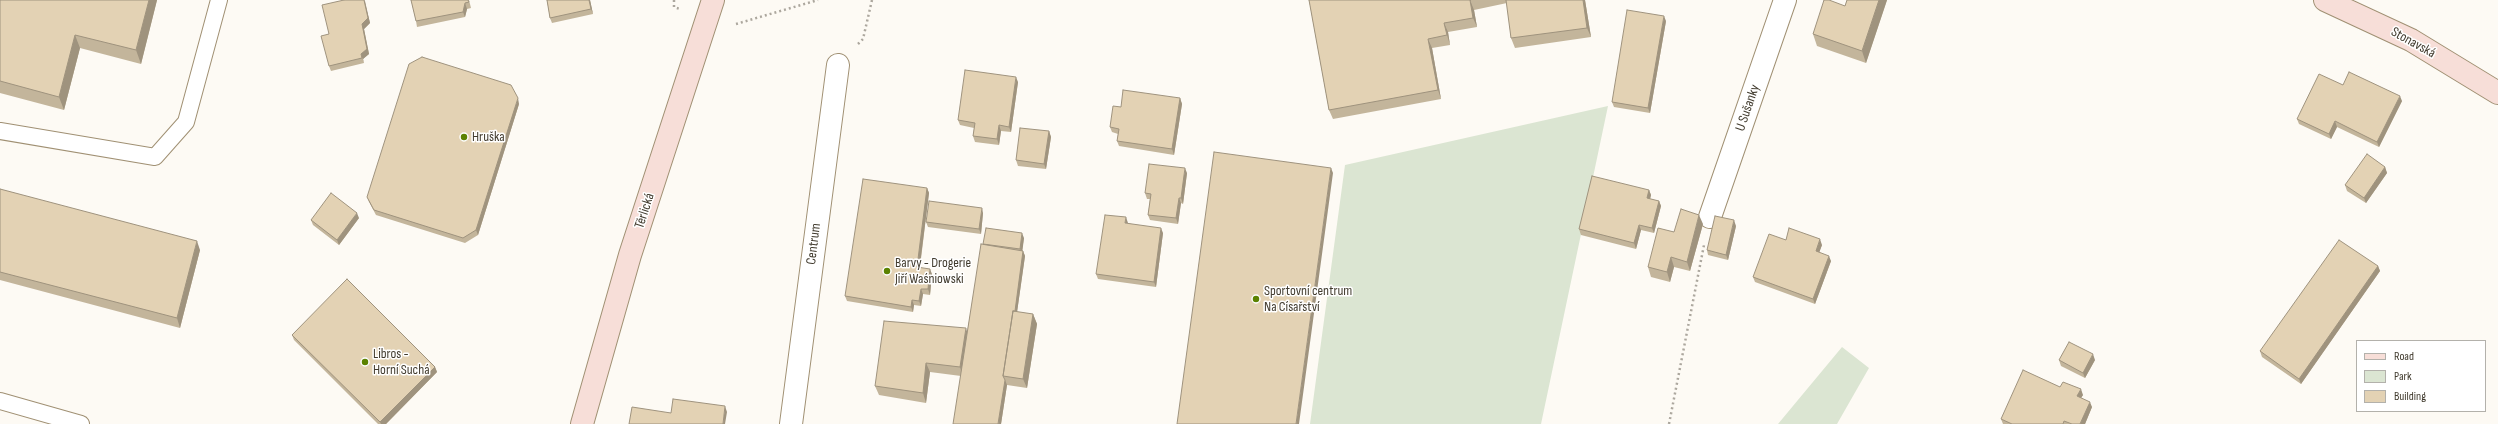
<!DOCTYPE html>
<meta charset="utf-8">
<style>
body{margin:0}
#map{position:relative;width:2498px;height:424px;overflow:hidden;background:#fdfaf4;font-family:"Sofia Sans Condensed",sans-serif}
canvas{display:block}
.legend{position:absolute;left:2356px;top:340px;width:130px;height:72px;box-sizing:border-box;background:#fff;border:1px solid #b3b1ab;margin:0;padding:5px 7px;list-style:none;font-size:12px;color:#413b2e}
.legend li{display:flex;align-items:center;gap:8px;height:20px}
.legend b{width:20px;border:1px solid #b3b1ab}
</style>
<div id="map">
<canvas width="2498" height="424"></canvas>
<ul class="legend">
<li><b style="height:5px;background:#f7ded8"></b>Road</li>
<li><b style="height:11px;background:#dbe5d2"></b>Park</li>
<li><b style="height:11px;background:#e3d2b4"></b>Building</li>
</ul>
</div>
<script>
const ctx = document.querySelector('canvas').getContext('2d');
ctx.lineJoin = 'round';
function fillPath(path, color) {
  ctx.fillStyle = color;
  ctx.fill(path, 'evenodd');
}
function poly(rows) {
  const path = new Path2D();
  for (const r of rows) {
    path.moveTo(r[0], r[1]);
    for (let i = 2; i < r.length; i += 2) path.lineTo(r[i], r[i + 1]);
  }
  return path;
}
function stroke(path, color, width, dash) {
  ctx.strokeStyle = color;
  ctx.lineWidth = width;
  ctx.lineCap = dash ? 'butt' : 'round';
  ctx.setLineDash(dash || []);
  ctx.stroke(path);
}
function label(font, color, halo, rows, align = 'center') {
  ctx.font = font + ' "Sofia Sans Condensed",sans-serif';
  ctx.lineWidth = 3;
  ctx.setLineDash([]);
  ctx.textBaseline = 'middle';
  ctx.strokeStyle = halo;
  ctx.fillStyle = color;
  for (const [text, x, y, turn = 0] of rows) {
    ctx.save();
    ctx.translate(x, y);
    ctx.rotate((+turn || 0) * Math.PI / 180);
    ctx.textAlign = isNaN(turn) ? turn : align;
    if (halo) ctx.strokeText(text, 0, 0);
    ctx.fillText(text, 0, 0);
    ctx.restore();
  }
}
fillPath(poly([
 [1608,106,1541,424,1310,424,1345,165],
 [1842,347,1869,368,1837,424,1778,424]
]), '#dbe5d2');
const lane = poly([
 [0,131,155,157,186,122,219,0],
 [0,401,81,424]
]);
const street = poly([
 [1710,217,1785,0],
 [791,424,838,65]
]);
const secondary = poly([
 [2325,0,2411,40,2498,93],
 [582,424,630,255,713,0]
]);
stroke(lane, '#a09073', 18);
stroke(street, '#a09073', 24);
stroke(secondary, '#a09073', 24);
stroke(poly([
 [674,0,674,7,680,9],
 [736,24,818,0],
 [858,44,863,39,872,0],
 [1669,424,1704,245]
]), '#aca79e', 2.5, [2, 3]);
stroke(lane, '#fff', 16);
stroke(street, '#fff', 22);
stroke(secondary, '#f7ded8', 22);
fillPath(poly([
 [0,0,157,0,141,64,80,48,64,110,0,93],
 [344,0,364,0,370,23,364,29,369,54,363,59,364,63,331,71,329,66,329,34],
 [411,0,469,0,471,8,467,9,465,17,417,27,416,21],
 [547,0,590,0,593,14,552,23,550,18],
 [1309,0,1585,0,1591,37,1515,48,1511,38,1507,3,1474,10,1477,27,1448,32,1450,45,1432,48,1441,99,1333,119,1329,110],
 [1847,0,1887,0,1866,63,1817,46,1813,34,1845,6],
 [1666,21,1650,113,1614,107,1612,102],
 [1018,82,1011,132,1001,131,999,145,975,142,973,136,974,128,960,125,958,120],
 [2343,85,2402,101,2379,147,2337,127,2331,139,2299,124,2297,119],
 [1180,98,1182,104,1174,155,1119,146,1117,141,1118,134,1112,132,1110,127,1121,107],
 [519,104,478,235,465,243,376,215,369,202,367,197],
 [1049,131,1051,137,1046,169,1018,166,1016,160],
 [2385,167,2387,173,2366,203,2347,191,2345,185],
 [1187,173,1183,204,1181,203,1178,224,1150,220,1148,215,1150,199,1147,199,1145,193],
 [927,188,929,193,920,267,932,274,930,295,923,294,921,306,914,305,913,312,847,301,845,296],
 [0,189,200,250,180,328,0,280],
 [1649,190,1651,195,1650,199,1659,201,1661,206,1654,233,1641,230,1636,249,1581,235,1579,229],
 [983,213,981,234,928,227,926,222],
 [359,218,339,245,313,225,311,220],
 [1128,223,1163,233,1156,287,1098,279,1096,274],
 [1703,224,1690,271,1674,267,1670,282,1651,277,1648,267],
 [1736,226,1728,260,1708,255,1707,250],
 [1024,238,1022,250,1023,251,1025,256,1017,312,1033,314,1037,324,1027,388,1007,385,1001,424,961,376,930,372,926,403,879,395,875,386,967,332,983,244],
 [1786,240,1822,245,1819,252,1831,261,1815,304,1755,282,1753,277],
 [2378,266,2380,271,2301,384,2262,357,2260,351],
 [292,335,435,367,437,372,386,424,378,424,294,340],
 [2059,360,2095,360,2085,378,2061,366],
 [2060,387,2083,395,2081,398,2092,407,2085,424,2003,424,2001,419]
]), '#c3b59b');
fillPath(poly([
 [149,0,157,0,141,64,136,50],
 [364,0,365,1,370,23,364,29,369,54,363,59,364,63,361,54,362,24],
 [589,0,590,0,593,14,591,9],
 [1470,0,1474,10,1477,27,1473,18],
 [1583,0,1585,0,1591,37,1587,28],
 [1879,0,1887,0,1866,63,1862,51],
 [465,3,467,9,465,17,463,12],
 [1664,16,1666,21,1650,113,1648,108],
 [1444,23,1448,32,1450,45,1447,35],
 [75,35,80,48,64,110,59,97],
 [1428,39,1432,48,1441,99,1438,90],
 [1016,77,1018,82,1011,132,1009,127],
 [2400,96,2402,101,2379,147,2377,142],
 [518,98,519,104,478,235,476,230],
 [1180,98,1182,104,1174,155,1172,149],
 [2335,121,2337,127,2331,139,2329,134],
 [999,125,1001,131,999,145,997,139],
 [1049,131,1051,137,1046,169,1044,164],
 [2385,167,2387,173,2366,203,2364,198],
 [1185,168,1187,173,1183,204,1181,198],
 [1331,168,1333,173,1299,424,1296,424],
 [927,188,929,193,919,272,917,267],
 [1649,190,1651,195,1649,203,1647,198],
 [1179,198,1181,203,1178,224,1176,218],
 [1659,201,1661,206,1654,233,1652,228],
 [982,208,983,213,981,234,979,229],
 [357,213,359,218,339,245,337,240],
 [1699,215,1703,224,1690,271,1687,262],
 [1126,217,1128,223,1125,223],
 [1734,220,1736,226,1728,260,1726,255],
 [1639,225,1641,230,1636,249,1634,243],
 [1161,228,1163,233,1156,287,1154,282],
 [1022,233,1024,238,1022,254,1020,249],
 [1820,239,1822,245,1818,256,1816,251],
 [197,241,200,250,180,328,177,318],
 [1023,251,1025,256,1008,376,1005,376],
 [1829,256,1831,261,1815,304,1813,299],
 [1671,257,1674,267,1670,282,1667,272],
 [2378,266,2380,271,2301,384,2299,379],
 [930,269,932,274,930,295,928,289],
 [921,289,923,294,921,306,919,301],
 [912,300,914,305,913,312,911,307],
 [1033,314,1037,324,1027,388,1023,379],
 [966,328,969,338,963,377,960,367],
 [2093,354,2095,360,2085,378,2083,373],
 [926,363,930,372,926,403,923,393],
 [435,367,437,372,386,424,381,424,380,422],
 [1005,380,1007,385,1001,424,998,424],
 [2081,389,2083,395,2079,401,2077,396],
 [2090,402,2092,407,2085,424,2080,424],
 [725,406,727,412,725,424,723,424]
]), '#9f937e');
const building = poly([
 [0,0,149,0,136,50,75,35,59,97,0,81,0,0],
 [344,0,364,0,368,18,362,24,367,49,361,54,362,58,329,66,321,36,329,34,322,5,344,0],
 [411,0,468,0,469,2,465,3,463,12,416,21,411,0],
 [547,0,589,0,591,9,550,18,547,0],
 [1309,0,1471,0,1470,0,1473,18,1444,23,1447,35,1428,39,1438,90,1329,110,1309,0],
 [1506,0,1583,0,1587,28,1511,38,1506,0],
 [1824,0,1829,0,1845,6,1847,0,1879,0,1862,51,1813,34,1824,0],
 [1627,10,1664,16,1648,108,1612,102,1627,10],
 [422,57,511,85,518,98,476,230,463,238,374,210,367,197,409,64,422,57],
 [965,70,1016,77,1009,127,999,125,997,139,973,136,975,123,958,120,965,70],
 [2349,72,2400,96,2377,142,2335,121,2329,134,2297,119,2319,74,2343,85,2349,72],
 [1123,90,1180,98,1172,149,1117,141,1119,129,1110,127,1113,106,1121,107,1123,90],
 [1020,128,1049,131,1044,164,1016,160,1020,128],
 [1214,152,1331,168,1296,424,1177,424,1214,152],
 [2367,154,2385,167,2364,198,2345,185,2367,154],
 [1149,164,1185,168,1181,198,1179,198,1176,218,1148,215,1151,194,1145,193,1149,164],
 [1592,176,1649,190,1647,198,1659,201,1652,228,1639,225,1634,243,1579,229,1592,176],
 [863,179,927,188,917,267,930,269,928,289,921,289,919,301,912,300,911,307,845,296,863,179],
 [0,189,197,241,177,318,0,272,0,189],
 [331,193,357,213,337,240,311,220,331,193],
 [929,201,982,208,979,229,926,222,929,201],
 [1681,209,1699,215,1687,262,1671,257,1667,272,1648,267,1658,228,1674,232,1681,209],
 [1105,215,1126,217,1125,223,1161,228,1154,282,1096,274,1105,215],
 [1715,216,1734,220,1726,255,1707,250,1715,216],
 [986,228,1022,233,1020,249,983,244,986,228],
 [1789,228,1820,239,1816,251,1829,256,1813,299,1753,277,1769,234,1786,240,1789,228],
 [2339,240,2378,266,2299,379,2260,351,2339,240],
 [981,244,1023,251,1015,311,1013,311,1003,376,1005,380,998,424,953,424,981,244],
 [347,279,435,367,380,422,292,335,347,279],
 [1013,311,1033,314,1023,379,1003,376,1013,311],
 [884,321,966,328,960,367,926,363,923,393,875,386,884,321],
 [2069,342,2093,354,2083,373,2059,360,2069,342],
 [2023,370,2060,387,2063,382,2081,389,2077,396,2090,402,2080,424,2072,424,2064,421,2063,424,2012,424,2001,419,2023,370],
 [673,399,725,406,723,424,629,424,632,407,671,413,673,399]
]);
fillPath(building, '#e3d2b4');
stroke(building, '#9f937e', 1);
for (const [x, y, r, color] of [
 [464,137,4,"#5b8201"],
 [887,271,4,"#5b8201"],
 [1256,299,4,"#5b8201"],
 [365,362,4,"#5b8201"]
]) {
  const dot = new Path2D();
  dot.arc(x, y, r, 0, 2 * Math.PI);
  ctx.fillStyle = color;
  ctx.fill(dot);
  stroke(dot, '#fff', 1.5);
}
label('14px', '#413b2e', '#fff', [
 ["Stonavská",2413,43,29],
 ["U Sušanky",1748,108,-71],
 ["Těrlická",645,211,-72],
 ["Centrum",814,244,-83]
]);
label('14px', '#413b2e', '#fff', [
 ["Hruška",472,137],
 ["Barvy - Drogerie",895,263],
 ["Jiří Waśniowski",895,279],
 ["Sportovní centrum",1264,291],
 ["Na Císařství",1264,307],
 ["Libros -",373,354],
 ["Horní Suchá",373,370]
], 'left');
</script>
